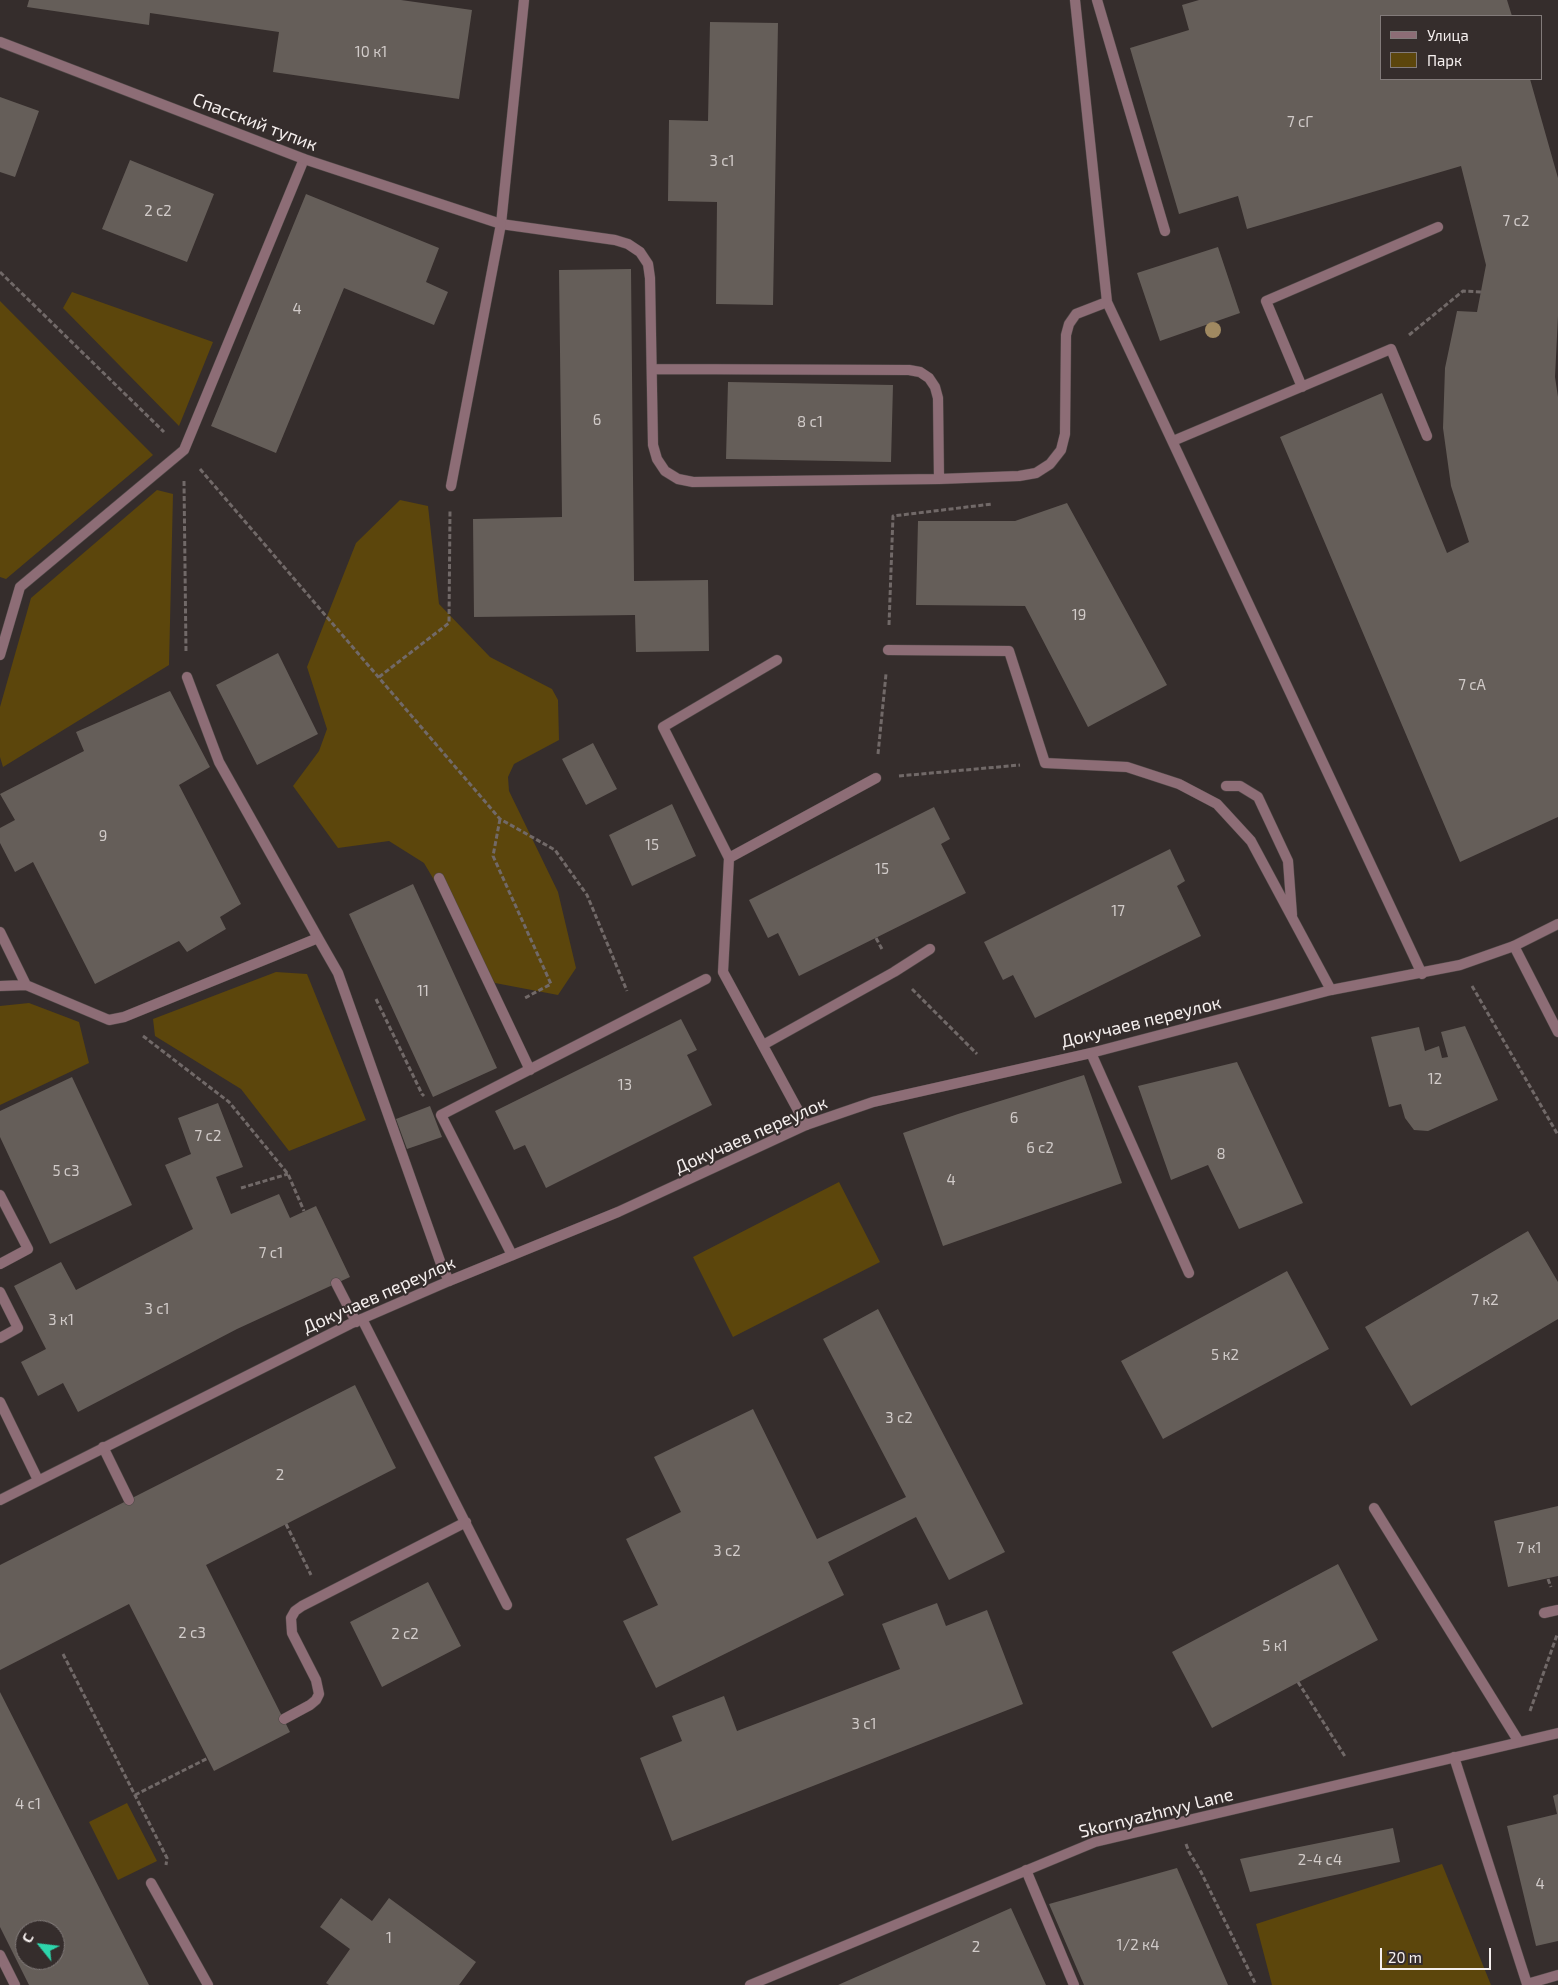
<!DOCTYPE html>
<meta charset="utf-8">
<style>
body{margin:0}
#map{position:relative;width:1558px;height:1985px;overflow:hidden;background:#352d2c;font-family:"Exo 2",sans-serif}
canvas{display:block}
.legend{position:absolute;left:1380px;top:15px;width:162px;height:65px;box-sizing:border-box;background:#352d2c;border:1px solid #827b7a;margin:0;padding:6px 9px;list-style:none;font-size:15px;color:#f5efee}
.legend li{display:flex;align-items:center;gap:10px;height:25px}
.legend b{width:25px;border:1px solid #827b7a}
.north{position:absolute;left:15px;top:1920px;width:50px;height:50px;box-sizing:border-box;background:#352d2c;border:1px solid #827b7a;border-radius:50%;rotate:299deg;font-size:14px;font-weight:700;line-height:20px;text-align:center;color:#f5efee}
.north::after{content:'';display:block;margin:auto;width:18px;height:22px;background:#2dd5ab;clip-path:polygon(50% 0,100% 100%,50% 72%,0 100%)}
.scale{position:absolute;left:1380px;top:1948px;width:111px;height:22px;box-sizing:border-box;border:2px solid #f5efee;border-top:0;padding-left:6px;font-size:15px;line-height:18px;white-space:nowrap;color:#f5efee;-webkit-text-stroke:4px #352d2c;paint-order:stroke}
</style>
<div id="map">
<canvas width="1558" height="1985"></canvas>
<ul class="legend">
<li><b style="height:6px;background:#8d6d76"></b>Улица</li>
<li><b style="height:14px;background:#5c460c"></b>Парк</li>
</ul>
<div class="north">С</div>
<div class="scale">20 m</div>
</div>
<script>
const ctx = document.querySelector('canvas').getContext('2d');
ctx.lineJoin = 'round';
function fillPath(path, color) {
  ctx.fillStyle = color;
  ctx.fill(path, 'evenodd');
}
function poly(rows) {
  const path = new Path2D();
  for (const r of rows) {
    path.moveTo(r[0], r[1]);
    for (let i = 2; i < r.length; i += 2) path.lineTo(r[i], r[i + 1]);
  }
  return path;
}
function stroke(path, color, width, dash) {
  ctx.strokeStyle = color;
  ctx.lineWidth = width;
  ctx.lineCap = dash ? 'butt' : 'round';
  ctx.setLineDash(dash || []);
  ctx.stroke(path);
}
function label(font, color, halo, rows, align = 'center') {
  ctx.font = font + ' "Exo 2",sans-serif';
  ctx.lineWidth = 4;
  ctx.setLineDash([]);
  ctx.textBaseline = 'middle';
  ctx.strokeStyle = halo;
  ctx.fillStyle = color;
  for (const [text, x, y, turn = 0] of rows) {
    ctx.save();
    ctx.translate(x, y);
    ctx.rotate((+turn || 0) * Math.PI / 180);
    ctx.textAlign = isNaN(turn) ? turn : align;
    if (halo) ctx.strokeText(text, 0, 0);
    ctx.fillText(text, 0, 0);
    ctx.restore();
  }
}
fillPath(poly([
 [72,292,213,342,179,426,63,308],
 [0,301,153,455,6,579,0,577],
 [157,490,173,494,169,665,3,767,0,757,0,707,31,598],
 [400,500,428,506,439,604,490,657,552,689,558,700,559,740,514,764,508,777,509,791,558,892,576,968,558,995,495,983,424,863,389,841,338,848,293,786,319,751,327,729,307,667,356,543],
 [276,972,307,974,366,1120,289,1151,241,1089,155,1036,153,1019],
 [29,1003,79,1022,89,1063,0,1105,0,1006],
 [839,1182,880,1262,733,1337,693,1257],
 [127,1803,157,1861,118,1880,89,1822],
 [1442,1864,1491,1985,1272,1985,1256,1924]
]), '#5c460c');
fillPath(poly([
 [29,0,401,0,472,10,459,99,273,72,279,32,150,13,149,25,27,7],
 [1199,0,1507,0,1512,16,1382,16,1382,79,1530,79,1558,178,1558,316,1555,377,1558,397,1558,817,1460,862,1280,437,1382,393,1447,553,1469,542,1451,486,1443,428,1445,368,1457,311,1477,312,1486,265,1461,166,1247,229,1238,196,1179,214,1130,48,1189,30,1182,5],
 [710,22,778,23,773,305,716,304,717,202,668,201,669,120,708,121],
 [0,97,39,111,15,177,0,172],
 [130,160,214,194,187,262,102,229],
 [306,194,439,248,426,282,448,292,434,325,344,288,276,453,211,426],
 [1218,247,1240,313,1160,341,1137,273],
 [631,269,634,581,708,580,709,651,636,652,635,615,474,617,473,519,562,517,559,270],
 [728,382,893,385,891,462,726,459],
 [1067,503,1167,685,1088,727,1025,606,916,605,918,521,1015,521],
 [278,653,318,734,257,765,216,685],
 [170,691,210,767,179,785,241,904,220,917,226,929,187,952,179,941,95,984,33,862,15,872,0,843,0,828,15,820,0,794,84,751,76,732],
 [593,743,617,789,586,805,562,759],
 [672,804,696,856,632,886,609,835],
 [934,807,950,839,941,844,966,893,799,976,778,933,768,938,749,900],
 [1170,849,1185,881,1177,886,1201,936,1035,1018,1013,975,1003,980,984,942],
 [413,884,497,1068,433,1097,349,914],
 [681,1019,697,1050,687,1055,712,1105,546,1188,525,1145,514,1150,495,1111],
 [1465,1026,1498,1100,1428,1131,1414,1130,1405,1118,1401,1104,1389,1107,1371,1037,1419,1027,1425,1051,1439,1046,1442,1058,1448,1057,1441,1032],
 [1237,1062,1303,1203,1239,1229,1208,1165,1171,1180,1138,1086],
 [1084,1075,1122,1183,943,1246,903,1133,958,1114],
 [72,1077,132,1205,50,1244,0,1137,0,1111],
 [218,1103,243,1167,216,1177,231,1214,279,1194,290,1218,316,1206,350,1277,237,1329,78,1412,63,1383,38,1396,21,1362,46,1349,14,1286,61,1262,76,1290,193,1229,165,1165,191,1154,178,1118],
 [430,1106,442,1137,407,1149,396,1119],
 [1528,1231,1558,1282,1558,1319,1411,1406,1365,1327],
 [1287,1271,1329,1349,1163,1439,1121,1361],
 [878,1309,1005,1552,949,1580,916,1517,828,1562,844,1595,656,1688,623,1621,658,1605,626,1539,681,1512,654,1457,753,1409,817,1539,906,1497,823,1339],
 [355,1385,396,1468,206,1565,290,1732,214,1771,129,1604,0,1670,0,1565],
 [1558,1506,1558,1576,1508,1587,1494,1521],
 [1338,1564,1378,1640,1212,1728,1172,1652],
 [428,1582,461,1646,382,1687,350,1622],
 [937,1603,946,1626,987,1610,1023,1704,672,1841,640,1758,682,1741,672,1716,724,1696,737,1731,900,1669,882,1624],
 [0,1692,113,1915,149,1985,29,1985,0,1927],
 [25,1930,55,1930,55,1960,25,1960],
 [1558,1794,1558,1941,1536,1946,1507,1826,1557,1814,1553,1796],
 [1393,1828,1400,1862,1250,1892,1240,1859],
 [1177,1868,1228,1985,1084,1985,1049,1904],
 [341,1898,372,1921,389,1898,476,1962,459,1985,329,1985,326,1983,350,1949,320,1927],
 [1011,1908,1046,1985,838,1985]
]), '#655e59');
const service = poly([
 [1075,0,1107,302,1422,974],
 [1097,0,1165,231],
 [501,224,615,240,628,244,640,252,648,264,650,278,653,445,657,459,665,471,678,479,693,482,939,479,1019,476,1036,473,1050,464,1061,450,1065,434,1066,335,1069,324,1076,314,1107,302],
 [652,369,909,370,920,372,929,378,935,387,938,398,939,479],
 [1302,387,1266,301,1438,227],
 [1173,441,1391,349,1427,436],
 [451,486,501,224,524,0],
 [888,650,1009,651,1045,763,1127,767,1179,784,1217,804,1251,841,1331,990],
 [0,655,20,587,184,450,304,159],
 [187,677,219,762,318,938],
 [1226,786,1240,786,1258,797,1288,861,1292,915],
 [729,858,663,727,777,660],
 [439,878,530,1070],
 [0,932,26,985],
 [1514,946,1558,1032],
 [0,986,26,985,109,1020,124,1017,318,938,338,973,441,1264,449,1281],
 [763,1045,894,972,930,949],
 [1091,1053,1189,1273],
 [806,1125,723,972,729,858,876,778],
 [0,1195,28,1249,0,1264],
 [512,1255,441,1115,706,979],
 [336,1283,356,1322],
 [0,1292,18,1328,0,1338],
 [362,1319,507,1605],
 [0,1402,38,1480],
 [103,1447,129,1500],
 [1374,1508,1519,1742],
 [1544,1613,1558,1610],
 [284,1719,310,1705,316,1700,319,1694,316,1680,292,1633,291,1618,295,1611,302,1606,466,1522],
 [1454,1757,1527,1984,1558,1975],
 [1026,1870,1074,1985],
 [151,1883,208,1985],
 [0,1955,15,1985]
]);
const minor = poly([
 [0,42,304,159,501,224],
 [750,1985,1095,1842,1558,1733]
]);
const tertiary = poly([
 [0,1500,350,1324,449,1281,618,1212,806,1125,873,1102,1091,1053,1331,990,1460,965,1514,946,1558,924]
]);
stroke(service, '#504847', 11);
stroke(minor, '#504847', 11);
stroke(tertiary, '#504847', 11);
stroke(poly([
 [0,272,164,432],
 [1409,335,1463,291,1481,292],
 [200,469,500,819,555,850,587,895,627,991],
 [184,481,186,652],
 [889,625,893,516,992,504],
 [379,677,449,623,450,510],
 [878,754,886,674],
 [899,776,1020,765],
 [500,819,493,856,551,984,523,999],
 [876,938,883,951],
 [1472,986,1558,1135],
 [912,989,977,1054],
 [376,999,422,1094,424,1096],
 [143,1036,229,1102,288,1174,304,1211],
 [241,1188,288,1174],
 [286,1524,311,1575],
 [1548,1579,1551,1587],
 [63,1654,167,1858,166,1865],
 [1298,1682,1346,1758],
 [1530,1711,1557,1635],
 [135,1795,208,1758],
 [1186,1844,1189,1852,1201,1872,1256,1985]
]), '#716968', 3, [5, 2.5]);
stroke(service, '#8d6d76', 10);
stroke(minor, '#8d6d76', 10);
stroke(tertiary, '#8d6d76', 10);
ctx.fillStyle = '#a08961';
for (const [x, y] of [
 [1213,330]
]) {
  ctx.beginPath();
  ctx.arc(x, y, 8, 0, 2 * Math.PI);
  ctx.fill();
}
label('15px', '#d1cbc9', null, [
 ["10 к1",371,52],
 ["7 сГ",1300,122],
 ["3 с1",722,161],
 ["2 с2",158,211],
 ["7 с2",1516,221],
 ["4",297,309],
 ["6",597,420],
 ["8 с1",810,422],
 ["19",1079,615],
 ["7 сА",1472,685],
 ["9",103,836],
 ["15",652,845],
 ["15",882,869],
 ["17",1118,911],
 ["11",423,991],
 ["12",1435,1079],
 ["13",625,1085],
 ["6",1014,1118],
 ["7 с2",208,1136],
 ["6 с2",1040,1148],
 ["8",1221,1154],
 ["5 с3",66,1171],
 ["4",951,1180],
 ["7 с1",271,1253],
 ["7 к2",1485,1300],
 ["3 с1",157,1309],
 ["3 к1",61,1320],
 ["5 к2",1225,1355],
 ["3 с2",899,1418],
 ["2",280,1475],
 ["7 к1",1529,1548],
 ["3 с2",727,1551],
 ["2 с3",192,1633],
 ["2 с2",405,1634],
 ["5 к1",1275,1646],
 ["3 с1",864,1724],
 ["4 с1",28,1804],
 ["2-4 c4",1320,1860],
 ["4",1540,1884],
 ["1",389,1938],
 ["1/2 к4",1138,1945],
 ["2",976,1947]
]);
label('18px', '#f5efee', '#352d2c', [
 ["Спасский тупик",255,122,21],
 ["Докучаев переулок",1141,1022,-14],
 ["Докучаев переулок",751,1135,-24],
 ["Докучаев переулок",379,1295,-24],
 ["Skornyazhnyy Lane",1156,1813,-14]
]);
</script>
